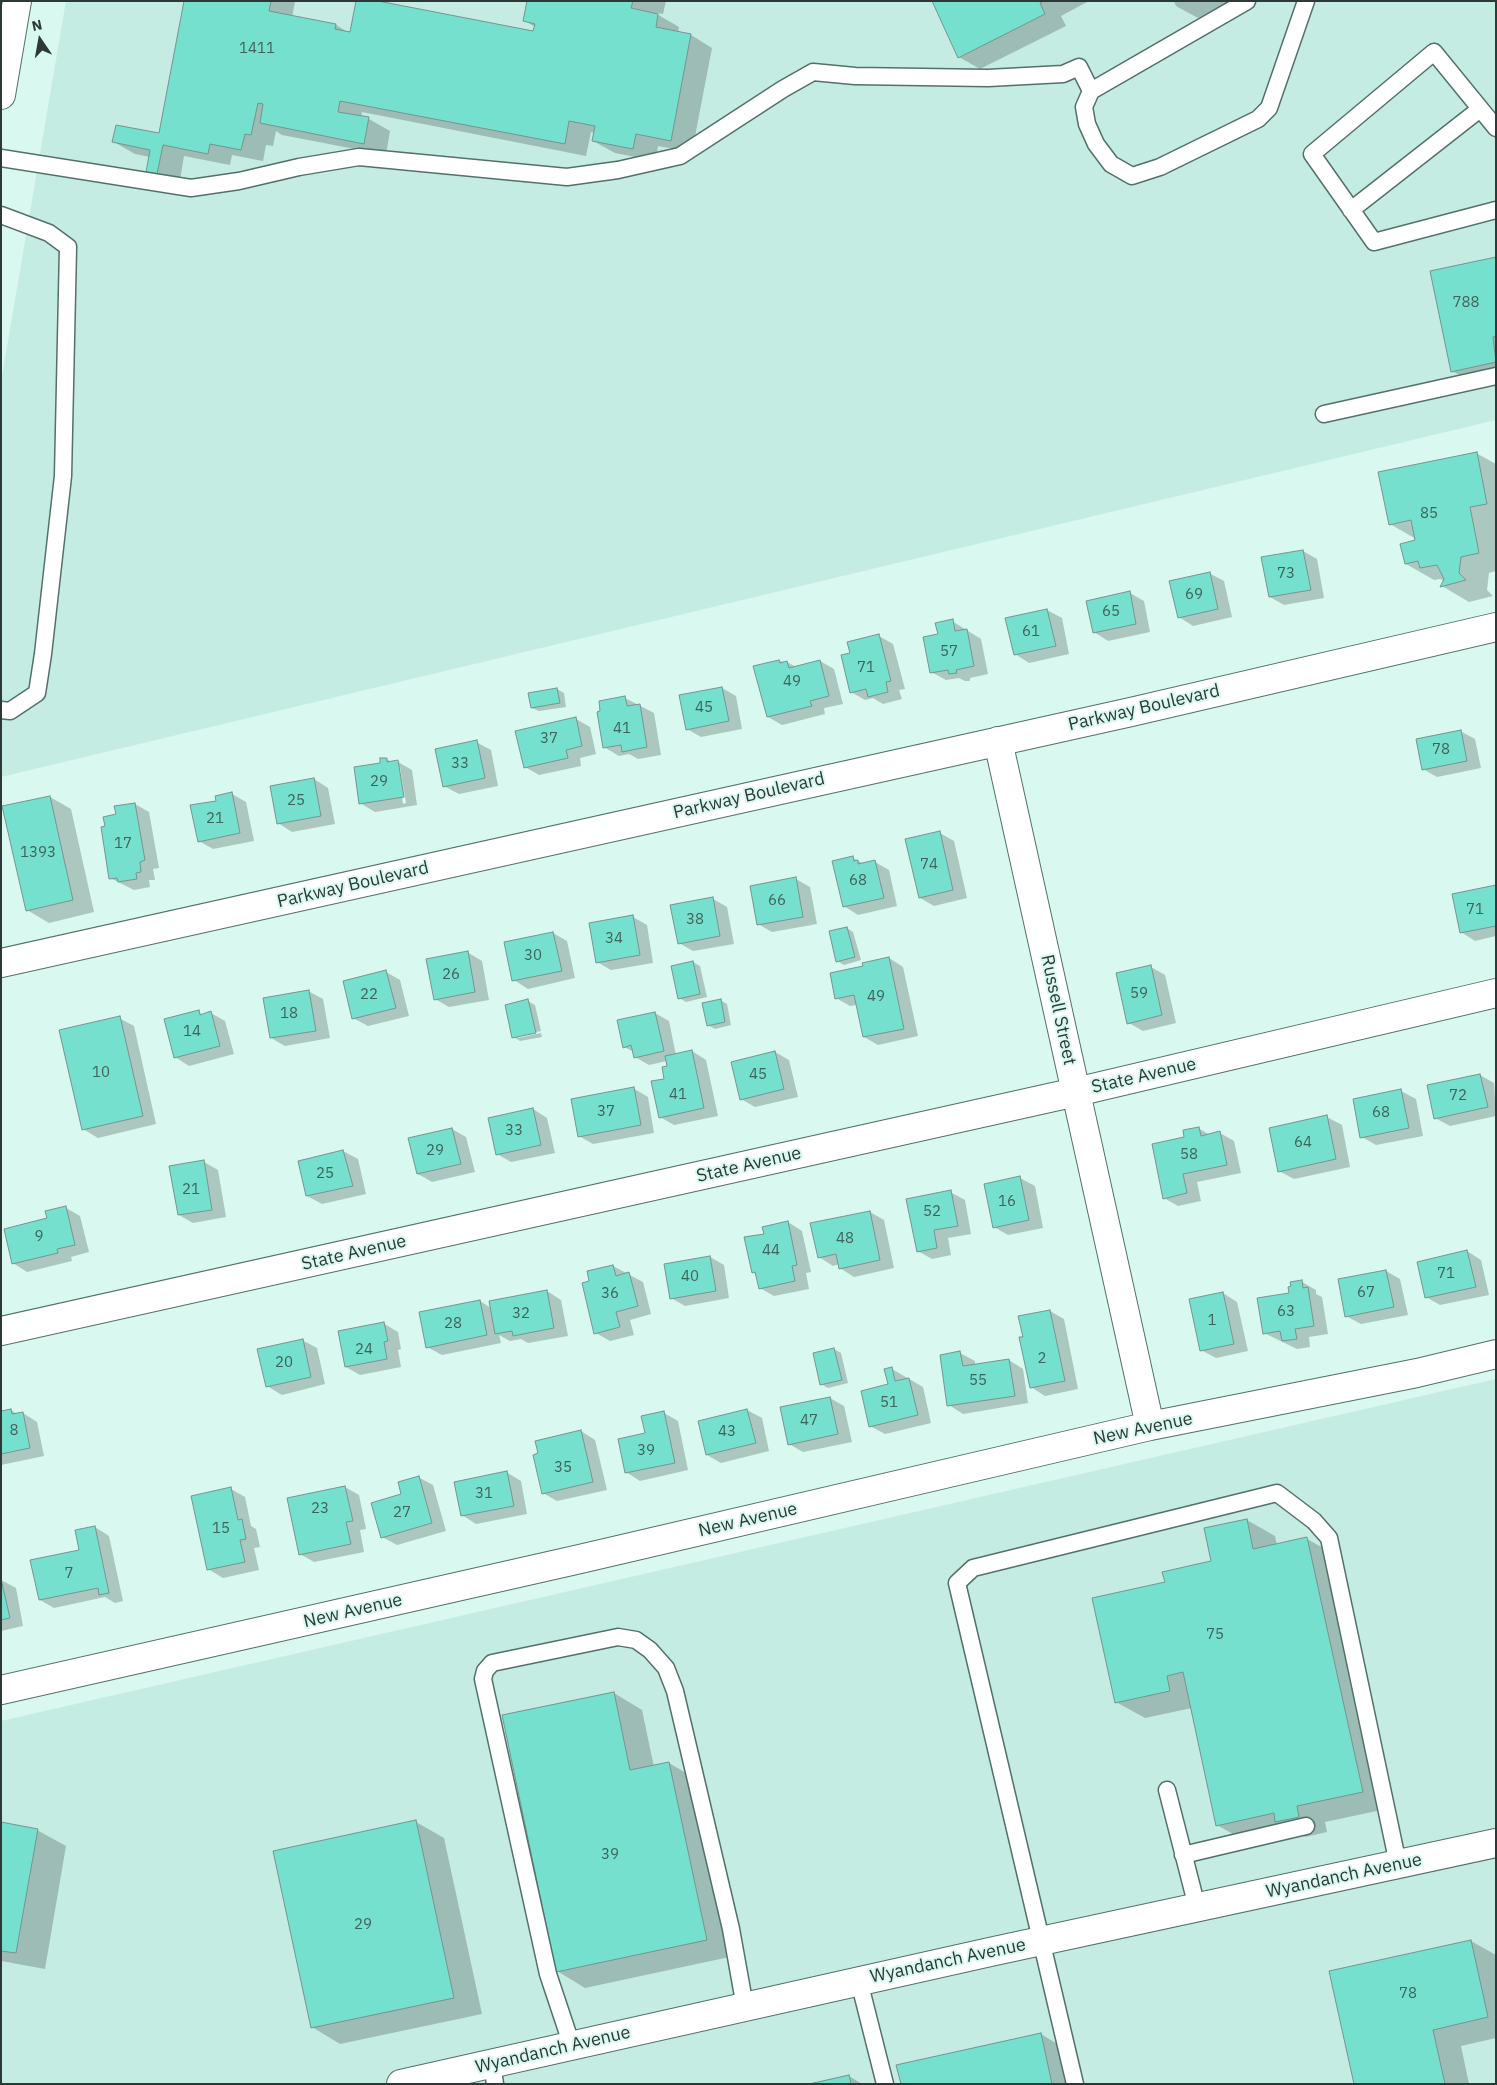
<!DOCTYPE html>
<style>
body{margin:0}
#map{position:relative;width:1497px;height:2085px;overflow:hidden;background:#d8f8f0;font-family:"IBM Plex Sans",sans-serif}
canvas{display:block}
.frame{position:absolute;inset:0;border:2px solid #2d3937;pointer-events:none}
.north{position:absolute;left:15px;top:15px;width:50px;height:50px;-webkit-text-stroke:4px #d8f8f0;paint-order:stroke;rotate:348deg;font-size:14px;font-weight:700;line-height:20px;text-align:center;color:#2d3937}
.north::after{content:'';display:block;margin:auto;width:18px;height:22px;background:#2d3937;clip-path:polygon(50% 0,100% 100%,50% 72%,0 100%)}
</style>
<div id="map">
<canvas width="1497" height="2085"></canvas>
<div class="frame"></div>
<div class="north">N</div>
</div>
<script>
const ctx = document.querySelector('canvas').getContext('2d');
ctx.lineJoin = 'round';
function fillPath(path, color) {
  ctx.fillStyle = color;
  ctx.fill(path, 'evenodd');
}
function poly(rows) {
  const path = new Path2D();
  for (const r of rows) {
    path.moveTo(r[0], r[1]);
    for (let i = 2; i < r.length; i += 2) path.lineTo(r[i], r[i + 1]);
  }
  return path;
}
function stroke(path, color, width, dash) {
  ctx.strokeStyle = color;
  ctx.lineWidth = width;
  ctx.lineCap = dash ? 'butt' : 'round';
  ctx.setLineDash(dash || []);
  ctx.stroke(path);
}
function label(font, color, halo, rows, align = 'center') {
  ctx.font = font + ' "IBM Plex Sans",sans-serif';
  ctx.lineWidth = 4;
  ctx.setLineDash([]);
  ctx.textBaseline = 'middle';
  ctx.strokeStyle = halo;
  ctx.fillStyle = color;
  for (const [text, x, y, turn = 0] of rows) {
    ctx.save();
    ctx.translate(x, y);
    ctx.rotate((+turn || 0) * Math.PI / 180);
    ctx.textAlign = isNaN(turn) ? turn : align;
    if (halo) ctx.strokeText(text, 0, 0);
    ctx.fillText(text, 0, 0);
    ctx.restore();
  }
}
fillPath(poly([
 [66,1,1496,1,1496,420,1,777,1,382],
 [1496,1379,1496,2084,1,2084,1,1721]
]), '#c4ece3');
fillPath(poly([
 [186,1,295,1,292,17,336,25,351,34,534,33,535,27,524,20,528,1,666,1,663,14,655,13,679,27,678,33,691,35,712,48,692,152,658,146,655,161,615,153,593,141,595,133,591,132,586,156,362,112,361,117,369,119,390,131,386,155,282,135,276,131,273,146,266,145,263,161,232,155,230,165,184,156,179,186,169,184,147,172,150,157,135,154,114,142,160,135],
 [934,1,1089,1,1061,16,1066,26,980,69,959,57],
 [1174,1,1234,1,1198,18,1176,6],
 [1496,258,1496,384,1481,387,1452,371],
 [1476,453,1496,464,1496,571,1489,573,1487,590,1493,596,1469,602,1442,586,1444,581,1440,579,1434,580,1406,564,1416,539,1390,524],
 [1303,551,1317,559,1324,598,1284,605,1270,597],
 [1209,573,1224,581,1232,617,1193,626,1179,617],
 [1130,593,1144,601,1150,632,1108,641,1094,632],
 [1047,610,1062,618,1069,654,1029,663,1015,654],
 [952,621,981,639,988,674,970,678,970,681,965,681,959,678,946,680,931,672],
 [879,636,893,644,905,689,899,690,902,699,883,704,873,698,865,700,851,692,851,654],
 [779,661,787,662,796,667,820,661,834,669,843,704,824,708,825,714,782,725,768,717],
 [722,688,736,696,742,729,701,737,687,729],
 [557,689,564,693,566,707,539,711,532,708],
 [625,698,654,713,661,755,638,759,629,754,619,756,604,747],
 [576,719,590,727,596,754,580,758,581,766,539,775,525,767],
 [1460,731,1475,739,1481,768,1437,777,1423,769],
 [476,742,491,750,498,786,459,794,444,786],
 [386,759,392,762,398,762,412,770,417,805,375,812,360,803],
 [398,767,400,767,406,803,403,804],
 [314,779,328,788,335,824,292,832,278,823],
 [232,794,246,802,254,841,213,849,199,841,217,802],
 [50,797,71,809,94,912,49,923,27,910],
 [135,804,149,812,159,868,153,869,155,880,149,880,150,887,134,890,110,878,106,827,118,815],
 [940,833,954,841,967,898,934,906,920,898],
 [853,858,864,864,875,862,889,870,897,906,858,915,844,906],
 [796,879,810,887,817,924,772,932,758,924],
 [1496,886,1496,936,1475,941,1461,932],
 [713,899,727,907,734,944,693,951,679,943],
 [633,917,647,925,653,963,611,970,597,962],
 [847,928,853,932,861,960,844,965,837,961],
 [553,933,567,941,575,978,528,989,514,980],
 [467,952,482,961,489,1000,449,1007,435,999],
 [889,958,903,967,918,1036,878,1045,864,1037,857,1005,850,1006,836,998,864,967],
 [693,962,700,966,707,997,686,1002,679,998],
 [1151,967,1165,975,1176,1023,1143,1031,1129,1023],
 [386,972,400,980,409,1016,368,1026,353,1018],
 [308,991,323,999,330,1038,285,1046,271,1038],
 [720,1000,727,1004,731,1025,715,1029,708,1025],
 [528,1001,535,1005,541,1031,518,1036,518,1038,541,1033,542,1037,520,1041,514,1037],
 [198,1012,204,1015,211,1013,225,1021,234,1054,189,1066,175,1057],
 [655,1013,669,1021,676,1055,692,1051,706,1060,718,1116,674,1125,660,1117,669,1067,667,1061,649,1065,635,1057,634,1052,624,1047],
 [119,1018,134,1026,156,1124,98,1138,83,1129],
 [775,1052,789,1060,798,1097,755,1107,741,1099],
 [1480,1075,1494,1083,1496,1116,1450,1126,1435,1118],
 [633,1088,648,1097,654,1133,593,1144,579,1136],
 [1401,1091,1416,1099,1423,1136,1376,1145,1362,1137],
 [533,1109,547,1118,555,1153,511,1162,497,1154],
 [1327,1117,1342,1125,1350,1167,1294,1179,1279,1171],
 [1198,1128,1210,1135,1220,1133,1234,1141,1241,1173,1197,1182,1201,1201,1178,1206,1164,1198,1186,1138],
 [452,1129,466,1137,475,1172,432,1182,418,1174],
 [343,1151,358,1159,366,1194,322,1204,307,1196],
 [204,1162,218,1170,226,1217,193,1223,179,1215],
 [1020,1178,1035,1186,1043,1228,1008,1235,994,1227],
 [950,1192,965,1200,971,1234,948,1238,951,1255,932,1259,918,1251],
 [66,1208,80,1216,89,1252,71,1257,72,1261,27,1272,13,1263,49,1219],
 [870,1212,884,1220,894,1268,854,1277,840,1268,839,1264,833,1266,819,1257],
 [788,1222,802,1231,811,1272,806,1273,809,1289,774,1296,760,1288,757,1275,753,1272,765,1235],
 [1467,1251,1481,1260,1489,1295,1440,1305,1426,1297],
 [710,1257,724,1265,729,1298,685,1306,671,1298],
 [613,1266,643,1282,651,1314,630,1320,634,1335,610,1341,596,1333,591,1282],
 [1386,1271,1400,1279,1408,1315,1361,1324,1346,1316],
 [1302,1282,1316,1290,1316,1294,1322,1297,1328,1334,1309,1337,1310,1347,1297,1349,1264,1333,1290,1294],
 [547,1291,561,1300,568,1336,528,1343,521,1339,510,1341,499,1335,501,1343,442,1355,427,1347,480,1301,491,1308],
 [1223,1293,1237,1302,1248,1351,1216,1358,1201,1350],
 [1050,1311,1064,1319,1078,1389,1045,1396,1031,1387,1024,1338],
 [383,1323,398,1332,401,1349,398,1350,401,1367,360,1375,346,1367],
 [302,1340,317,1348,325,1384,282,1395,267,1386],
 [834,1349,841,1353,848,1383,828,1388,821,1384],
 [960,1353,975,1361,975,1366,1009,1360,1023,1369,1028,1403,963,1414,949,1405],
 [892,1369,923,1387,931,1423,885,1434,870,1426,889,1385],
 [830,1398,844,1406,852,1442,803,1452,789,1444],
 [11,1410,17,1414,23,1413,37,1422,44,1456,1,1465,1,1412],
 [747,1410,762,1418,769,1451,721,1463,707,1455],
 [664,1413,678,1421,688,1470,640,1481,626,1472,646,1434],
 [581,1431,595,1440,607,1490,557,1501,543,1493],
 [506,1472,521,1481,527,1514,476,1524,462,1515],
 [418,1477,433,1485,446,1531,397,1545,382,1537,403,1495],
 [345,1487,359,1495,366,1529,360,1530,364,1552,314,1562,300,1554],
 [231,1489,245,1497,251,1526,256,1529,260,1547,254,1548,259,1570,223,1578,208,1569],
 [1247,1520,1275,1536,1277,1545,1307,1539,1336,1555,1391,1808,1325,1822,1327,1832,1305,1837,1294,1831,1245,1841,1217,1825,1192,1708,1145,1718,1116,1702,1166,1583,1213,1562],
 [95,1527,109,1536,123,1601,115,1603,105,1597,54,1608,40,1600,81,1551],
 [1,1580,16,1588,23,1626,1,1631],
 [614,1693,642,1710,654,1767,669,1763,698,1780,734,1956,585,1988,557,1971],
 [416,1822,444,1838,482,2014,340,2044,312,2027],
 [1,1824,37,1830,66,1846,45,1969,1,1961],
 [1471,1941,1496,1955,1496,2038,1461,2046,1469,2084,1355,2084],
 [1041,2034,1069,2051,1076,2084,902,2084],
 [849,2076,862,2084,814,2084]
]), '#0003');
const building = poly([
 [184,1,271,1,269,11,336,24,335,29,350,32,356,1,378,1,533,31,535,24,523,21,527,1,633,1,631,8,658,14,656,27,691,34,671,141,636,134,633,149,592,141,595,126,569,121,565,144,340,101,338,112,369,117,364,144,260,123,263,104,258,103,251,135,245,134,241,150,210,144,208,154,163,145,157,174,146,172,150,150,112,142,116,125,159,133,184,1],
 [932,1,1044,1,1040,3,1045,14,958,58,932,1],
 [1496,257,1496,336,1493,337,1496,362,1451,372,1430,271,1496,257],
 [1477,452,1487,504,1470,507,1479,553,1461,557,1459,573,1466,580,1440,587,1444,579,1437,565,1420,568,1418,561,1405,564,1400,544,1415,540,1411,520,1389,525,1378,472,1477,452],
 [1303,550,1311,590,1269,597,1261,557,1303,550],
 [1210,572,1218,609,1178,618,1169,581,1210,572],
 [1130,591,1136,624,1093,633,1086,601,1130,591],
 [1047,609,1056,646,1014,655,1005,618,1047,609],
 [953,619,955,631,967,629,974,666,956,670,957,673,949,674,948,670,930,673,923,637,938,634,935,623,953,619],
 [879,634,891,681,886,682,888,692,868,697,866,689,850,693,841,655,850,653,847,642,879,634],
 [779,660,780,663,787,661,789,668,820,660,829,696,810,701,812,706,767,717,753,666,779,660],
 [722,687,729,721,686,730,679,695,722,687],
 [557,688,560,703,531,708,528,693,557,688],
 [625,696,627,706,640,704,647,747,622,752,621,745,603,748,597,712,600,711,599,701,625,696],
 [576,717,582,746,566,750,568,758,524,768,515,731,576,717],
 [1461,730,1467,761,1422,770,1416,739,1461,730],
 [477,740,485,778,443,787,435,749,477,740],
 [380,758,387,758,387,762,398,760,404,797,359,804,354,767,380,763,380,758],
 [314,778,321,816,277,824,270,786,314,778],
 [232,792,240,833,198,842,190,805,216,801,215,796,232,792],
 [50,796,73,900,26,911,2,806,50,796],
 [135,803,145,860,140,862,141,872,136,873,137,879,118,882,117,878,109,879,101,827,105,826,103,817,116,814,114,806,135,803],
 [940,831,953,890,919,898,905,839,940,831],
 [853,856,854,861,858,860,858,864,875,860,884,898,843,907,832,861,853,856],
 [796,877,803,917,757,925,750,886,796,877],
 [1496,885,1496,926,1460,933,1452,894,1496,885],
 [713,897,720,936,678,944,670,905,713,897],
 [633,915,640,955,596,963,589,923,633,915],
 [847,927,855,957,836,962,829,931,847,927],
 [553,932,562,971,512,981,504,942,553,932],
 [468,951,475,992,434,1000,426,959,468,951],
 [889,957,904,1029,863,1037,854,995,835,999,830,973,863,966,862,963,889,957],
 [693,961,700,994,678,999,671,966,693,961],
 [1151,965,1162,1015,1127,1024,1116,973,1151,965],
 [386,970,396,1008,352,1019,343,981,386,970],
 [309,990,316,1031,270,1038,263,998,309,990],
 [528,999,536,1033,512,1038,505,1005,528,999],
 [721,999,725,1022,707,1026,702,1003,721,999],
 [199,1010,200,1015,211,1011,220,1046,174,1058,164,1019,199,1010],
 [655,1012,664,1051,634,1058,631,1045,623,1048,617,1020,655,1012],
 [120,1016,143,1116,82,1130,59,1030,120,1016],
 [692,1050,704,1108,659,1118,651,1081,664,1079,662,1067,667,1066,665,1056,692,1050],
 [775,1051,784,1089,740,1100,731,1062,775,1051],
 [1480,1074,1488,1107,1434,1119,1427,1085,1480,1074],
 [634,1087,641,1125,578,1137,571,1099,634,1087],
 [1401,1089,1409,1128,1360,1138,1353,1099,1401,1089],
 [533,1108,541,1145,496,1155,488,1118,533,1108],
 [1327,1115,1336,1159,1278,1172,1269,1128,1327,1115],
 [1199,1127,1201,1136,1220,1131,1227,1165,1183,1174,1187,1193,1163,1199,1152,1144,1184,1137,1183,1130,1199,1127],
 [452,1128,461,1164,417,1174,408,1138,452,1128],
 [343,1150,353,1186,306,1196,298,1161,343,1150],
 [204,1160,212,1210,178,1215,169,1166,204,1160],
 [1020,1176,1029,1220,993,1228,984,1184,1020,1176],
 [951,1190,958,1226,934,1230,937,1248,917,1252,906,1199,951,1190],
 [66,1206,75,1245,57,1249,58,1253,12,1264,4,1229,47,1218,45,1211,66,1206],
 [870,1211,880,1260,839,1269,836,1254,818,1258,810,1223,870,1211],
 [788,1221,797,1265,792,1266,795,1281,759,1289,755,1272,752,1273,744,1237,764,1234,762,1227,788,1221],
 [1467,1250,1476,1287,1425,1298,1417,1262,1467,1250],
 [710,1256,716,1291,670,1299,664,1264,710,1256],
 [613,1265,616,1276,629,1272,638,1306,616,1312,620,1327,594,1334,582,1283,589,1281,587,1271,613,1265],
 [1386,1270,1394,1307,1345,1317,1338,1279,1386,1270],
 [1302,1280,1303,1288,1308,1287,1314,1326,1295,1329,1297,1339,1282,1341,1280,1331,1263,1334,1257,1298,1289,1293,1288,1287,1291,1286,1290,1282,1302,1280],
 [547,1290,554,1328,513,1336,512,1331,495,1334,489,1301,547,1290],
 [1223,1292,1234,1344,1200,1351,1189,1299,1223,1292],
 [480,1300,487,1335,426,1348,419,1312,480,1300],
 [1050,1310,1065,1381,1030,1388,1019,1337,1023,1337,1018,1316,1050,1310],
 [384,1322,388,1341,384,1342,387,1359,345,1367,338,1331,384,1322],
 [303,1339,311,1377,266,1387,257,1349,303,1339],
 [834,1348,842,1380,820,1385,813,1353,834,1348],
 [960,1351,963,1366,1009,1359,1015,1396,947,1406,940,1355,960,1351],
 [892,1367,895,1381,909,1378,918,1415,869,1427,861,1391,888,1384,884,1369,892,1367],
 [830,1397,838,1434,788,1445,780,1407,830,1397],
 [11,1409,12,1414,23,1412,30,1448,1,1454,1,1411,11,1409],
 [747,1409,756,1443,706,1455,698,1421,747,1409],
 [664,1411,675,1463,625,1473,618,1439,645,1433,641,1416,664,1411],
 [581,1430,593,1482,542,1494,533,1455,538,1453,535,1441,581,1430],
 [507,1471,514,1506,461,1516,454,1482,507,1471],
 [419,1476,432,1523,381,1538,371,1503,401,1494,398,1482,419,1476],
 [345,1486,353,1521,346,1522,351,1544,299,1555,287,1498,345,1486],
 [231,1487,238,1520,242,1519,246,1539,240,1540,245,1562,207,1570,191,1496,231,1487],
 [1247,1519,1253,1549,1307,1537,1363,1792,1297,1806,1299,1817,1275,1822,1274,1813,1216,1826,1183,1672,1167,1676,1170,1691,1115,1703,1092,1598,1165,1582,1162,1572,1211,1561,1204,1528,1247,1519],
 [95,1526,109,1593,99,1595,98,1588,39,1600,30,1560,79,1550,75,1530,95,1526],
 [1,1579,10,1618,1,1620,1,1579],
 [614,1692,630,1770,669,1762,707,1940,556,1972,502,1715,614,1692],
 [416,1820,454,1998,311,2028,273,1851,416,1820],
 [1,1822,38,1829,16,1953,1,1951,1,1822],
 [1471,1940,1488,2017,1433,2030,1445,2084,1354,2084,1329,1971,1471,1940],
 [1041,2033,1052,2084,901,2084,896,2065,1041,2033],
 [849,2075,851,2084,809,2084,849,2075]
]);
fillPath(building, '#75e0cd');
stroke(building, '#77948e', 1);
const service = poly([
 [1247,1,1091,91,1084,107,1087,124,1096,144,1111,164,1132,176,1160,167,1258,119,1269,108,1306,1],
 [1496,128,1434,52,1312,154,1374,242,1496,210],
 [1,158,191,188,239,181,299,167,359,157,567,177,618,170,680,156,783,89,813,72,855,76,988,78,1063,74,1079,67,1091,91],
 [1351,210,1480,109],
 [1,215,49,233,68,247,63,476,43,654,37,693,10,711,1,710],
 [1324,414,1496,376],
 [1167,1790,1197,1907],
 [1183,1855,1306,1826],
 [859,1981,885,2084],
 [572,2046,548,1974,483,1679,485,1671,492,1663,618,1637,636,1640,650,1650,666,1668,675,1691,731,1929,745,2007],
 [492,2063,495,2084],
 [1075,2084,957,1583,973,1568,1277,1493,1314,1521,1329,1538,1398,1864]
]);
const minor = poly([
 [998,741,1150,1426],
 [1,963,1131,712,1496,627],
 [1,1331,1076,1092,1496,993],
 [1,1690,580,1559,1150,1426,1417,1373,1496,1354]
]);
const tertiary = poly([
 [401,2084,990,1952,1496,1843]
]);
const secondary = poly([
 [1,95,17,1]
]);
stroke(service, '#54706a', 19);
stroke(minor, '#54706a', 30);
stroke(tertiary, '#54706a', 30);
stroke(secondary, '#54706a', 30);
stroke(service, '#fff', 16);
stroke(minor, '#fff', 28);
stroke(tertiary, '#fff', 28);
stroke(secondary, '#fff', 28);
label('15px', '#3f635c', null, [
 ["1411",257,49],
 ["788",1466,303],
 ["85",1429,514],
 ["73",1286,574],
 ["69",1194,595],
 ["65",1111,612],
 ["61",1031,632],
 ["57",949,652],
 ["71",866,668],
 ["49",792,682],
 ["45",704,708],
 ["41",622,729],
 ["37",549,739],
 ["78",1441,750],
 ["33",460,764],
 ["29",379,782],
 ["25",296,801],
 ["21",215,819],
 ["17",123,844],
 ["1393",38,853],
 ["74",929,865],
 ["68",858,881],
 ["66",777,901],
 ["71",1475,910],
 ["38",695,920],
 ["34",614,939],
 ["30",533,956],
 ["26",451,975],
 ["59",1139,994],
 ["22",369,995],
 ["49",876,997],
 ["18",289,1014],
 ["14",192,1032],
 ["10",101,1073],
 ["45",758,1075],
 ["41",678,1095],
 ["72",1458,1096],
 ["37",606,1112],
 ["68",1381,1113],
 ["33",514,1131],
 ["64",1303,1143],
 ["29",435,1151],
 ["58",1189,1155],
 ["25",325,1174],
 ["21",191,1190],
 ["16",1007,1202],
 ["52",932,1212],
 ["9",39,1237],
 ["48",845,1239],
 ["44",771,1251],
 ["71",1446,1274],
 ["40",690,1277],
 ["67",1366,1293],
 ["36",610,1294],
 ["63",1286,1312],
 ["32",521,1314],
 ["1",1212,1321],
 ["28",453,1324],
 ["24",364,1350],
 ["2",1042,1359],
 ["20",284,1363],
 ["55",978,1381],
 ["51",889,1403],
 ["47",809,1421],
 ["8",14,1431],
 ["43",727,1432],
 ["39",646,1451],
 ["35",563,1468],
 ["31",484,1494],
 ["23",320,1509],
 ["27",402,1513],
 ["15",221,1529],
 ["7",69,1574],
 ["75",1215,1635],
 ["39",610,1855],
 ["29",363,1925],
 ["78",1408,1994]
]);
label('18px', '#2d3937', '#d8f8f0', [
 ["Parkway Boulevard",1144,708,-13],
 ["Parkway Boulevard",749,796,-13],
 ["Parkway Boulevard",353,885,-13],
 ["Russell Street",1058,1010,78],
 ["State Avenue",1144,1076,-13],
 ["State Avenue",749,1165,-13],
 ["State Avenue",354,1253,-13],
 ["New Avenue",1143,1429,-12],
 ["New Avenue",748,1520,-13],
 ["New Avenue",353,1611,-13],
 ["Wyandanch Avenue",1344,1876,-12],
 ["Wyandanch Avenue",948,1961,-12],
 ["Wyandanch Avenue",553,2050,-13]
]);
</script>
